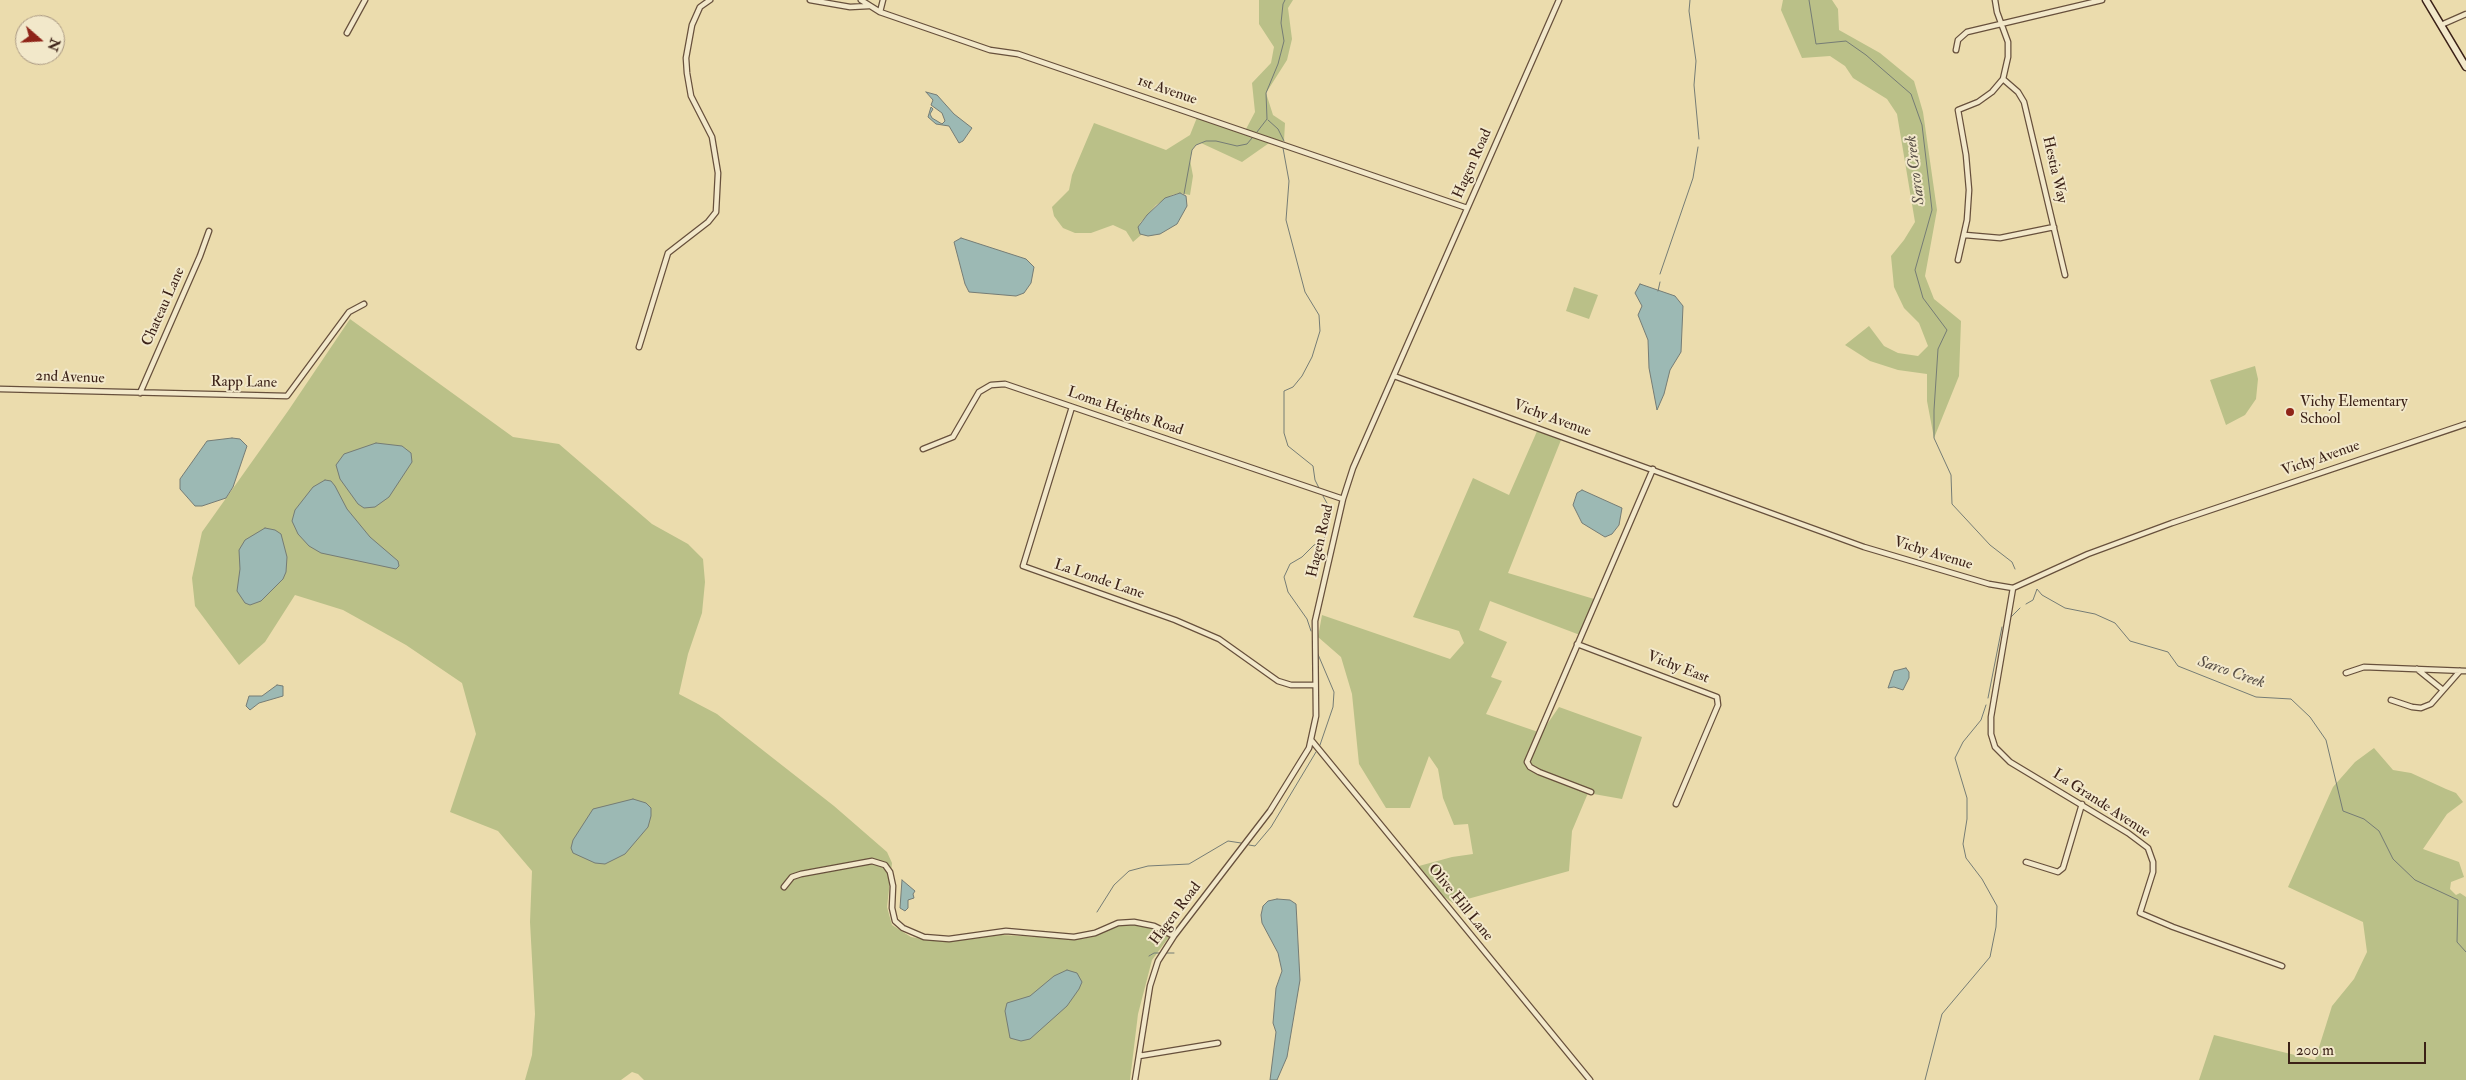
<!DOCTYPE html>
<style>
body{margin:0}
#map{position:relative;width:2466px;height:1080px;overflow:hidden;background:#ebdcad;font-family:"IM FELL Double Pica",serif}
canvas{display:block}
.north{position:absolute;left:15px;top:15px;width:50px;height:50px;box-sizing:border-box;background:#f2e8ca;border:1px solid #a99882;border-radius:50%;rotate:109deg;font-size:14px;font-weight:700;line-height:20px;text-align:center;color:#3b2117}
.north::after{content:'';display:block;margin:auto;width:18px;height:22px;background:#8f2418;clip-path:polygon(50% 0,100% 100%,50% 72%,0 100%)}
.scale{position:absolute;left:2288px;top:1042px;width:138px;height:22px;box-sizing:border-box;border:2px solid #3b2117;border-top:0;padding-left:6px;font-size:15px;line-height:18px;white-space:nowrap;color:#3b2117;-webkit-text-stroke:4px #f2e8ca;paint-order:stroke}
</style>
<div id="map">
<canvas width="2466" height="1080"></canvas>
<div class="north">N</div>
<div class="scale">200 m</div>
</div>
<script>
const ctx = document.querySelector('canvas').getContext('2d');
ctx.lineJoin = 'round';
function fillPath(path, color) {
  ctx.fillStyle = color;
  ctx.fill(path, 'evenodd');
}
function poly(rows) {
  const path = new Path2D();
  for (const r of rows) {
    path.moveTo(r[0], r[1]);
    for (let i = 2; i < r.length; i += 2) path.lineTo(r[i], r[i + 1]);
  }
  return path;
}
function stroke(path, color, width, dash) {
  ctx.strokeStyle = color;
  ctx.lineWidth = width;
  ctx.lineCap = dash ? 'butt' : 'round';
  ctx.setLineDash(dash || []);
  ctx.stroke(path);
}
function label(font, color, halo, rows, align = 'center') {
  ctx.font = font + ' "IM FELL Double Pica",serif';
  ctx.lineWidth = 4;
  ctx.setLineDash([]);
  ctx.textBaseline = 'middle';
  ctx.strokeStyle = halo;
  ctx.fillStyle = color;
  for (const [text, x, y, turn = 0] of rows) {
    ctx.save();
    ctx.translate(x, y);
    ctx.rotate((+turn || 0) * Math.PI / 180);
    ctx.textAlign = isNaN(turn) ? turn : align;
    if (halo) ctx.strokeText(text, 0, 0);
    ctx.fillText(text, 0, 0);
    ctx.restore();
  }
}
fillPath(poly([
 [1259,0,1293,0,1288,8,1292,39,1287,60,1266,93,1273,115,1285,123,1284,141,1272,141,1242,162,1201,143,1196,145,1192,150,1190,160,1193,176,1190,195,1180,193,1172,195,1156,205,1140,223,1139,229,1141,235,1133,242,1126,231,1113,225,1091,233,1075,233,1063,228,1054,216,1052,207,1069,190,1072,175,1094,123,1166,150,1190,135,1198,115,1245,131,1255,112,1252,83,1271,63,1274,47,1259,24],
 [1783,0,1832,0,1838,9,1839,30,1880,53,1914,81,1923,112,1937,210,1925,276,1934,299,1961,321,1959,376,1934,438,1927,401,1927,374,1898,370,1870,361,1845,345,1869,326,1884,346,1898,353,1918,356,1928,346,1919,323,1904,308,1894,287,1891,256,1904,240,1915,222,1897,114,1887,99,1853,78,1845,66,1830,56,1802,58,1781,10],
 [1574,287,1598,295,1589,319,1566,311],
 [350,319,513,437,559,444,652,524,688,544,703,559,705,582,702,613,688,654,679,694,717,714,732,726,834,806,887,852,892,863,887,907,892,925,911,937,928,940,950,941,1001,935,1081,939,1092,937,1116,925,1139,923,1160,930,1169,937,1152,960,1138,1014,1130,1080,644,1080,638,1074,632,1072,621,1080,525,1080,532,1055,535,1014,530,922,532,871,498,831,450,812,476,734,462,683,406,645,343,610,295,595,265,642,239,665,195,606,192,578,202,532,288,411],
 [2255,366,2258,379,2256,399,2245,415,2226,425,2210,380],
 [1538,429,1561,440,1508,573,1594,599,1580,635,1490,601,1479,630,1507,642,1491,677,1502,681,1486,714,1541,733,1559,707,1642,737,1622,799,1588,793,1572,831,1569,871,1453,903,1433,889,1419,866,1452,857,1473,854,1468,824,1454,825,1443,798,1438,769,1429,756,1410,808,1386,808,1359,764,1352,694,1341,657,1318,637,1322,615,1450,659,1464,643,1459,631,1413,617,1473,478,1509,495],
 [2374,748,2393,770,2411,773,2446,789,2456,793,2463,802,2447,814,2423,849,2459,862,2464,877,2451,882,2450,889,2456,895,2460,893,2466,897,2466,1080,2199,1080,2214,1035,2315,1060,2332,1006,2354,979,2367,952,2363,922,2288,887,2333,787,2355,762]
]), '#bac088');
const water = poly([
 [926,92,937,95,954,114,972,128,963,141,959,143,949,126,936,124,928,117,931,107,933,109,930,114,932,118,942,124,945,121,942,113,931,105,933,100,926,92],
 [1180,193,1186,196,1187,206,1177,224,1160,234,1148,236,1140,234,1138,227,1147,215,1165,198,1180,193],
 [961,238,1026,259,1034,267,1031,283,1024,293,1016,296,969,292,965,284,954,242,961,238],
 [1640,284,1675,296,1683,306,1681,352,1670,370,1664,394,1657,410,1649,368,1648,340,1638,315,1642,306,1635,293,1640,284],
 [232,438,240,439,247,446,233,487,226,498,202,506,195,506,180,489,180,479,207,441,232,438],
 [376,443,402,446,411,453,412,462,389,497,375,507,364,508,358,504,340,479,336,465,344,454,376,443],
 [325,480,331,481,335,486,347,509,370,537,398,561,399,566,396,569,321,553,309,546,298,534,292,521,295,510,313,487,325,480],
 [1582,490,1622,508,1619,525,1612,534,1605,537,1582,523,1573,505,1577,493,1582,490],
 [265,528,275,530,281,534,287,557,286,572,283,579,261,601,250,605,245,603,237,591,240,569,239,550,245,540,265,528],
 [1906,668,1909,672,1909,678,1903,690,1894,687,1888,688,1894,671,1906,668],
 [277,685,283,686,283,696,259,703,250,710,246,706,249,696,262,696,277,685],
 [633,799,646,803,651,808,651,816,648,827,625,854,605,864,595,863,573,853,571,848,573,840,593,809,633,799],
 [902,880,915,891,913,894,914,898,908,900,908,908,905,911,900,908,902,880],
 [1277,899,1290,900,1296,904,1300,980,1287,1057,1277,1080,1270,1080,1276,1032,1273,1023,1276,988,1282,971,1278,953,1262,923,1261,915,1263,906,1268,901,1277,899],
 [1067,970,1077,973,1082,982,1079,989,1067,1006,1030,1039,1021,1041,1010,1038,1005,1011,1007,1003,1030,996,1054,976,1067,970]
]);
fillPath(water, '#9cb9b4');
stroke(water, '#757c75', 1);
stroke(poly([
 [1690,0,1689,11,1696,61,1694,85,1699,139],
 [1809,0,1816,44,1846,41,1866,55,1911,94,1922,125,1932,210,1915,270,1923,298,1947,330,1938,349,1934,410,1934,438,1951,475,1952,504,1990,545,2012,562,2015,569],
 [1268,120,1278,129,1284,141],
 [1257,132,1267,119,1266,93,1278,64,1284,41,1281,23,1283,4,1285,0],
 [1283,148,1289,181,1286,220,1305,292,1319,315,1320,331,1312,357,1302,376,1293,387,1284,391,1284,433,1288,446,1313,466,1315,480,1319,488],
 [1184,194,1192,150,1196,145,1206,141,1216,141,1237,146,1247,144,1252,138],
 [1660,274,1693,178,1698,147],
 [1658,291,1660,282],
 [2026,604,2033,600,2037,589,2042,595,2065,608,2095,614,2115,623,2130,641,2168,652,2178,666,2256,697,2291,699,2310,717,2326,740,2343,811,2364,819,2379,831,2393,859,2415,880,2458,900,2457,942,2466,952],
 [2010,618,2020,608],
 [1311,631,1307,619,1288,592,1284,577,1290,564,1302,557,1314,545,1323,542,1329,523,1328,505,1323,496],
 [1317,652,1334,692,1333,707,1320,745],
 [1988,698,2002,627],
 [1249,845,1255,846,1271,827,1316,752],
 [1097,912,1114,885,1129,871,1148,866,1189,864,1228,841,1241,843],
 [1165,953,1174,953],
 [1149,956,1154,953,1161,953],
 [1925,1080,1942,1014,1990,957,1996,927,1997,906,1982,879,1966,858,1963,844,1967,819,1967,798,1955,758,1963,742,1981,720,1986,705]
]), '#757c75', 1);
const street = poly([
 [810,0,850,7,869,6],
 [861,0,880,12,990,50,1018,54,1467,208],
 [880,12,883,0],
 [2441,25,2466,14],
 [347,33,365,0],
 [1956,50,1958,40,1967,32,2102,0],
 [2003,79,2018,92,2024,102,2065,275],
 [1965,235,2000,238,2054,227],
 [1958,260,1967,220,1969,190,1966,155,1958,110,1978,102,1992,92,2003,79,2008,57,2008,42,1997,12,1995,0],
 [639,347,668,253,708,222,716,212,718,173,712,137,691,96,687,73,686,58,692,25,700,7,710,0],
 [1394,376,1864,547,1989,584,2013,588,2088,554,2172,523,2466,424],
 [0,389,287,396,349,312,364,304],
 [140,393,200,256,209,231],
 [1072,407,1023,566,1175,620,1219,639,1278,681,1291,685,1315,685],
 [923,449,953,437,979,392,991,385,1005,384,1343,499],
 [2013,588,1991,717,1991,734,1995,747,2010,762,2128,833,2148,848,2153,862,2153,872,2140,913,2173,927,2282,966],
 [1577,644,1717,697,1718,705,1676,804],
 [2417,669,2443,690],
 [2346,673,2364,667,2466,671],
 [2391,700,2412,707,2421,708,2431,704,2460,671],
 [1312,741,1590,1080],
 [1591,792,1539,772,1530,767,1527,762,1653,469],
 [2026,862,2058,872,2063,868,2082,804],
 [784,887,792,877,801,874,872,861,885,865,890,872,893,886,892,908,895,921,903,928,924,937,949,939,1006,931,1074,937,1095,933,1118,923,1134,922,1154,926,1174,936],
 [1139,1056,1218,1043],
 [1135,1080,1150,986,1158,961,1174,936,1270,811,1309,748,1316,716,1315,621,1343,499,1353,468,1559,0]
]);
const secondary = poly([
 [2426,0,2466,67]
]);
stroke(street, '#67503c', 7);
stroke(secondary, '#3b2117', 9);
stroke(street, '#f2e8ca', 4.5);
stroke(secondary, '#f2e8ca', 6);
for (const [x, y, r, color] of [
 [2290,412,5,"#8f2418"]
]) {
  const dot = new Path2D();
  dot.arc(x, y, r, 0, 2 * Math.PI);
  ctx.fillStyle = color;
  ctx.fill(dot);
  stroke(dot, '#f2e8ca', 2);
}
label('15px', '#3b2117', '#f2e8ca', [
 ["1st Avenue",1167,91,19],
 ["Hagen Road",1473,164,-66],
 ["Hestia Way",2054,170,77],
 ["Chateau Lane",164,307,-66],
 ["2nd Avenue",70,378,2],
 ["Rapp Lane",244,383,1],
 ["Loma Heights Road",1125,412,19],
 ["Vichy Avenue",1552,419,20],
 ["Vichy Avenue",2321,459,-19],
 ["Hagen Road",1321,541,-77],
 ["Vichy Avenue",1933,554,17],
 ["La Londe Lane",1099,580,19],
 ["Vichy East",1678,668,21],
 ["La Grande Avenue",2101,804,33],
 ["Olive Hill Lane",1460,903,51],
 ["Hagen Road",1176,914,-53]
]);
label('15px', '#3b2117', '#f2e8ca', [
 ["Vichy Elementary",2300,403],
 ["School",2300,420]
], 'left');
label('italic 16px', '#584f46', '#f2e8ca', [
 ["Sarco Creek",1916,170,-97],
 ["Sarco Creek",2231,673,19]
]);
</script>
